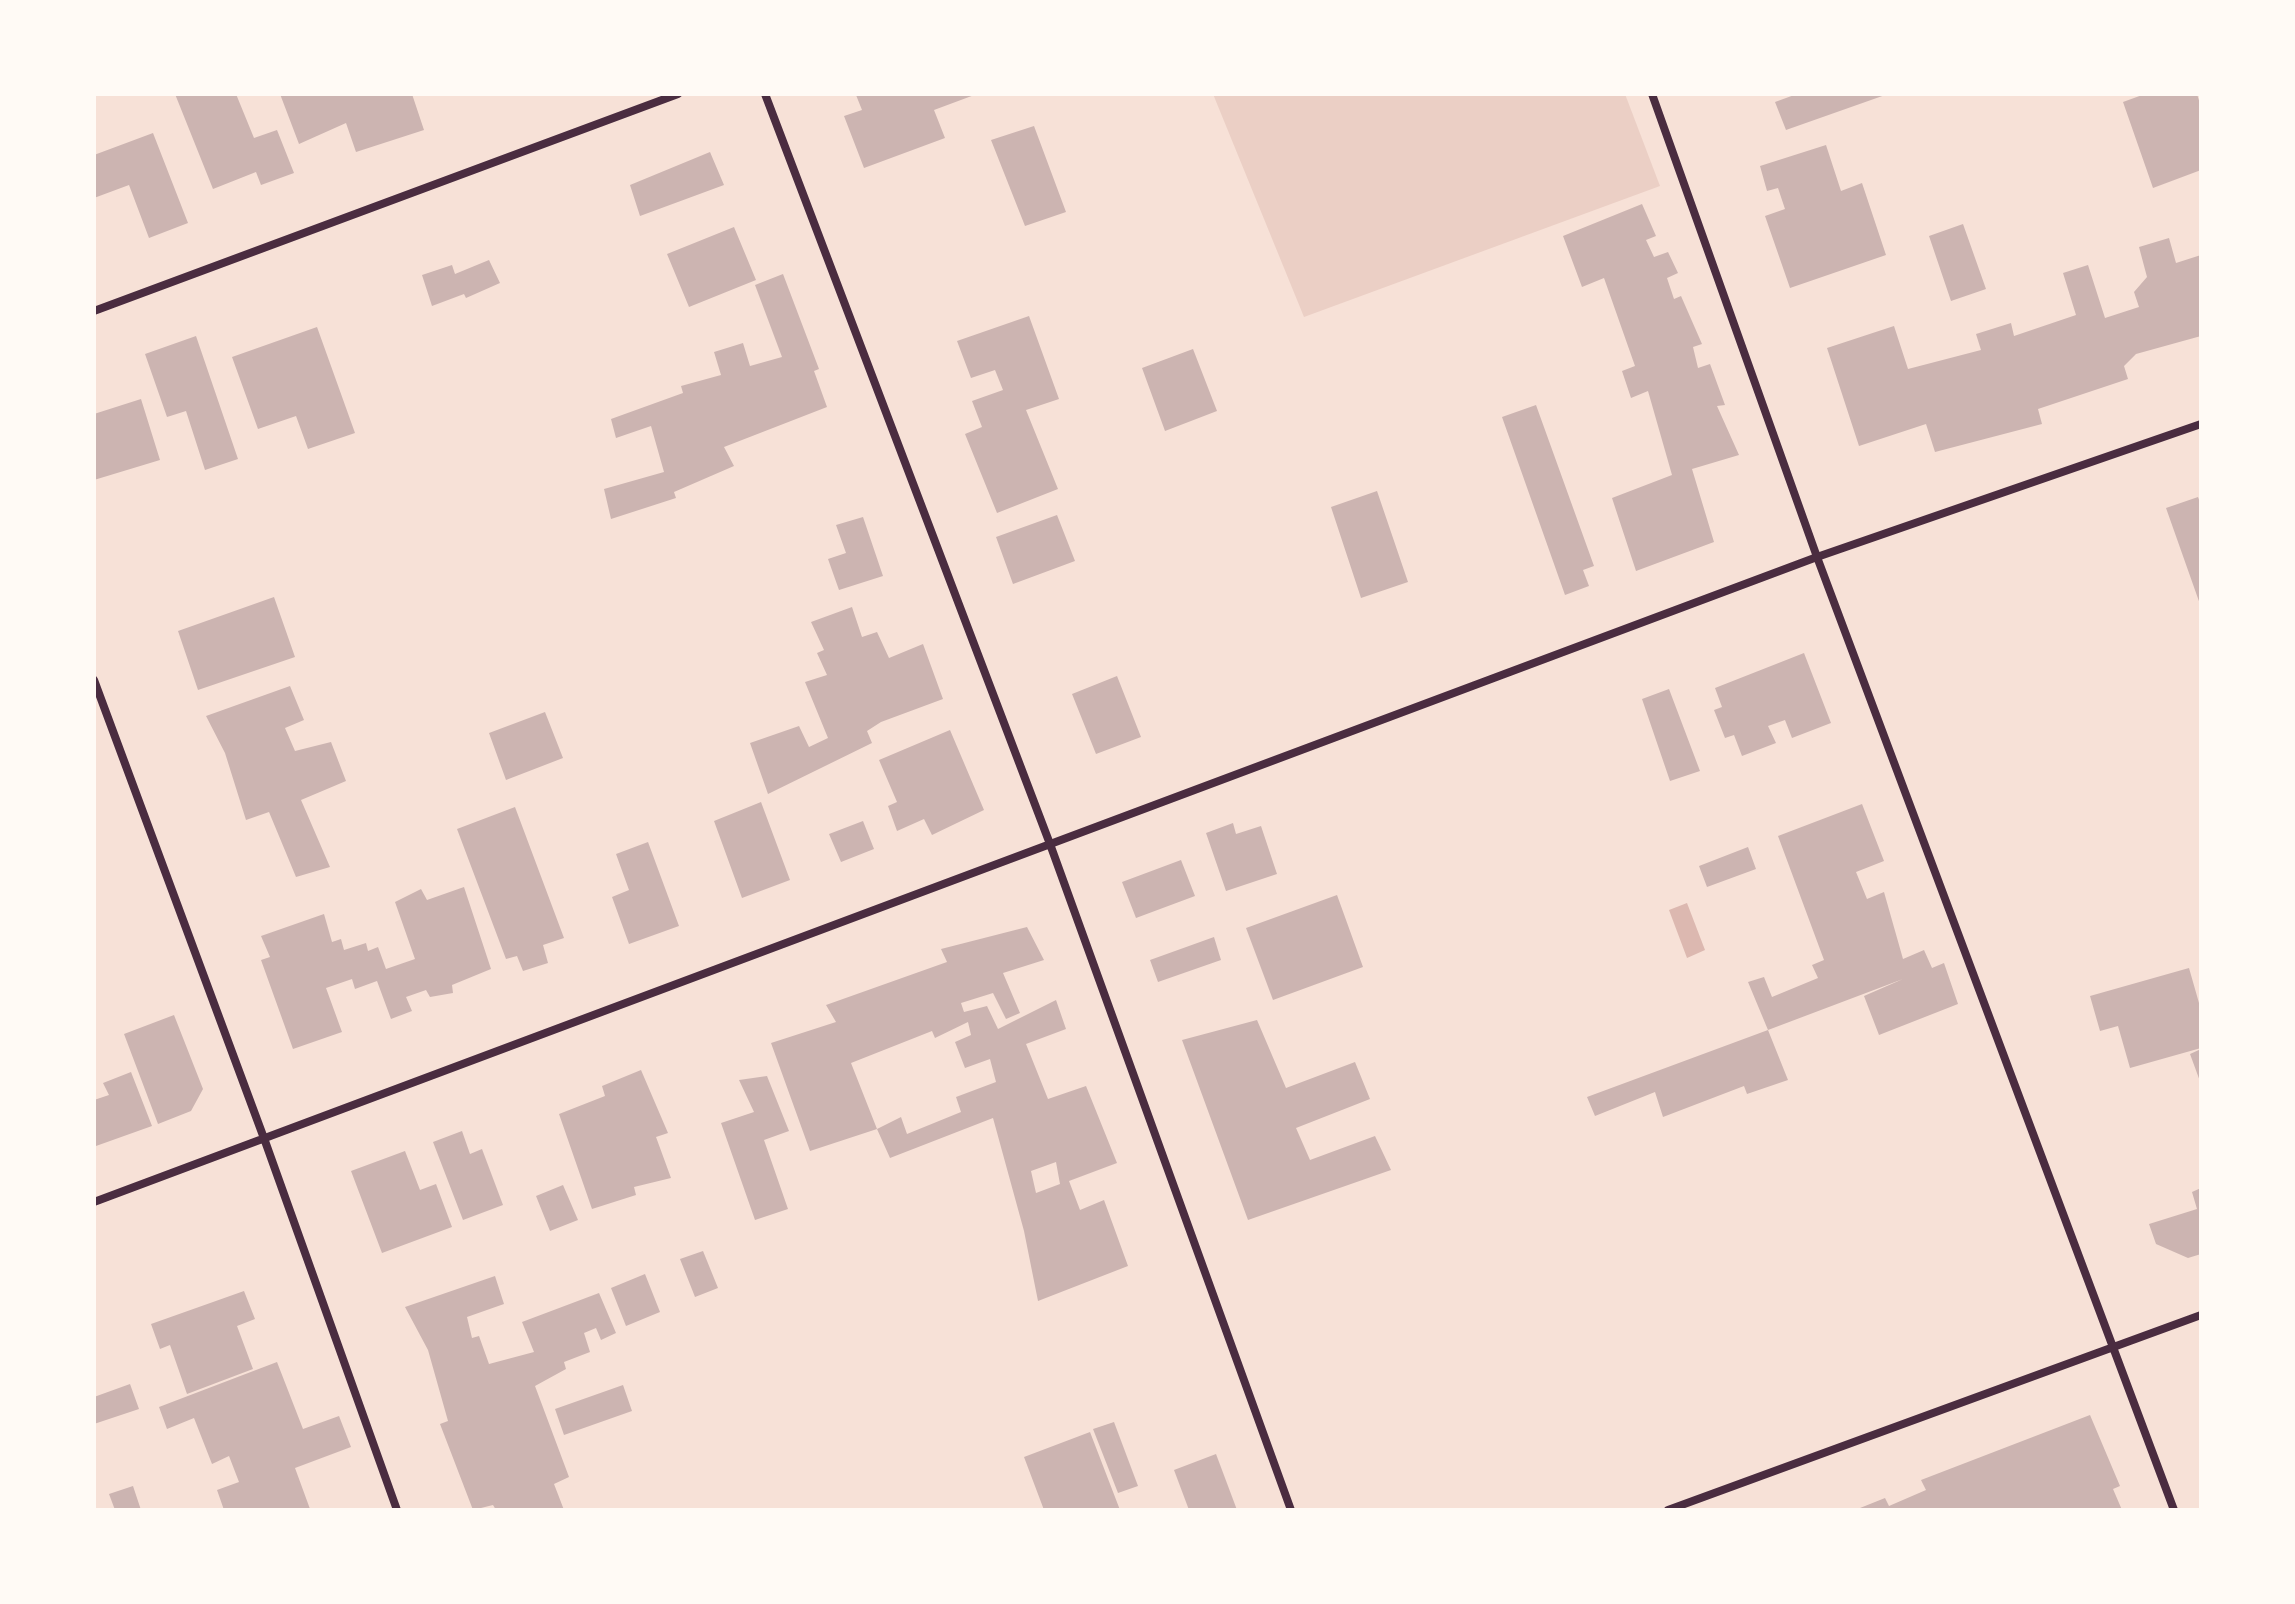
<!DOCTYPE html>
<style>
body{margin:0}
#map{position:relative;width:2295px;height:1604px;overflow:hidden;background:#f7e1d7;font-family:"Sofia Sans Condensed",sans-serif}
canvas{display:block}
.frame{position:absolute;inset:0;border:96px solid #fffaf5;pointer-events:none}
</style>
<div id="map">
<canvas width="2295" height="1604"></canvas>
<div class="frame"></div>
</div>
<script>
const ctx = document.querySelector('canvas').getContext('2d');
ctx.lineJoin = 'round';
function fillPath(path, color) {
  ctx.fillStyle = color;
  ctx.fill(path, 'evenodd');
}
function poly(rows) {
  const path = new Path2D();
  for (const r of rows) {
    path.moveTo(r[0], r[1]);
    for (let i = 2; i < r.length; i += 2) path.lineTo(r[i], r[i + 1]);
  }
  return path;
}
function stroke(path, color, width, dash) {
  ctx.strokeStyle = color;
  ctx.lineWidth = width;
  ctx.lineCap = dash ? 'butt' : 'round';
  ctx.setLineDash(dash || []);
  ctx.stroke(path);
}
fillPath(poly([
 [1213,94,1625,94,1660,186,1304,317]
]), '#ebcfc5');
fillPath(poly([
 [1687,903,1705,950,1687,958,1669,910]
]), '#dcb8b0');
fillPath(poly([
 [175,94,236,94,254,138,277,130,294,173,261,185,256,172,213,189],
 [280,94,412,94,424,130,356,152,346,123,299,144],
 [860,94,977,94,934,110,945,138,864,168,844,116,862,110,856,95],
 [1797,94,1888,94,1786,130,1775,102],
 [2145,94,2197,94,2201,107,2201,170,2153,188,2123,102],
 [1034,126,1066,212,1025,226,991,140],
 [153,133,188,223,149,238,129,185,94,198,94,155],
 [1826,145,1841,191,1862,183,1886,255,1790,288,1765,216,1785,209,1778,188,1767,191,1760,166],
 [710,152,724,185,640,216,630,185],
 [1642,204,1656,236,1646,240,1654,257,1668,252,1678,273,1667,278,1674,299,1681,296,1702,344,1693,347,1698,368,1710,364,1725,405,1717,406,1739,455,1692,469,1714,542,1636,571,1612,498,1672,475,1648,391,1631,398,1622,371,1635,366,1604,278,1582,287,1563,236],
 [1963,224,1986,289,1951,301,1929,236],
 [734,227,756,280,689,307,667,254],
 [2169,238,2176,263,2201,255,2201,336,2136,354,2124,366,2128,379,2038,409,2042,424,1935,452,1926,424,1859,446,1827,348,1894,326,1908,369,1981,350,1976,334,2011,323,2014,336,2076,315,2063,273,2088,265,2105,318,2139,307,2134,292,2147,277,2139,247],
 [489,260,500,283,466,298,464,294,432,306,422,275,452,265,455,274],
 [783,274,819,369,814,371,827,407,724,447,734,466,674,492,676,498,611,519,604,489,664,472,651,426,616,438,611,419,683,393,681,386,721,375,714,352,743,343,750,366,782,357,755,285],
 [1029,316,1059,399,1026,410,1058,489,997,513,965,434,982,427,972,401,1003,390,995,370,971,378,957,341],
 [317,327,355,433,308,449,296,416,258,429,232,357],
 [196,336,238,459,205,470,186,411,167,417,145,354],
 [1193,349,1217,411,1165,431,1142,368],
 [141,399,160,460,94,480,94,414],
 [1536,405,1594,566,1583,570,1589,586,1565,595,1502,417],
 [1377,491,1408,582,1361,598,1331,507],
 [2198,497,2201,505,2201,607,2166,508],
 [1057,515,1075,561,1013,584,996,537],
 [863,517,883,576,839,590,828,559,846,553,836,525],
 [274,597,295,657,198,690,178,631],
 [852,607,862,637,877,632,889,658,923,644,943,699,881,722,867,731,872,743,768,794,750,743,799,726,809,747,828,738,805,682,827,675,817,653,824,650,811,622],
 [1804,653,1831,723,1792,738,1785,720,1768,726,1776,743,1742,756,1734,735,1725,738,1714,710,1722,707,1715,688],
 [1117,676,1141,737,1096,754,1072,694],
 [290,686,304,720,285,728,295,751,331,742,346,781,301,800,330,867,296,877,269,812,246,820,225,753,206,716],
 [1669,689,1700,771,1670,781,1642,699],
 [545,712,563,758,506,780,489,733],
 [950,730,984,810,932,835,924,819,897,831,888,806,897,802,879,760],
 [761,802,790,880,742,898,714,821],
 [1862,804,1884,861,1856,872,1867,899,1884,892,1903,959,1924,950,1932,968,1944,963,1958,1004,1879,1035,1864,996,1903,979,1768,1030,1748,982,1764,977,1772,997,1818,978,1812,965,1824,960,1778,836],
 [515,807,564,938,543,945,548,963,523,971,517,956,506,959,457,829],
 [863,821,874,849,841,862,829,834],
 [1233,823,1236,834,1261,826,1277,874,1226,891,1206,833],
 [648,842,679,926,629,944,612,897,629,890,616,854],
 [1748,847,1756,869,1707,887,1699,866],
 [1181,860,1195,896,1136,918,1122,882],
 [464,887,491,969,452,985,453,993,430,997,426,990,406,997,412,1011,391,1019,377,981,355,989,352,979,326,988,342,1032,293,1049,261,960,270,957,261,936,324,914,332,942,341,939,344,950,366,943,368,951,378,947,386,969,415,959,395,902,421,889,427,900],
 [1337,895,1363,967,1273,1000,1246,928],
 [1027,927,1044,960,1003,973,1020,1013,1006,1019,993,993,961,1003,964,1012,987,1006,998,1029,1056,1000,1066,1029,1026,1044,1048,1099,1086,1086,1117,1163,1069,1181,1080,1210,1104,1200,1128,1266,1038,1301,1024,1231,993,1118,890,1158,877,1129,901,1117,907,1134,961,1112,956,1097,996,1082,990,1059,965,1068,955,1042,971,1035,968,1022,935,1038,932,1031,851,1063,877,1129,810,1151,771,1043,836,1022,826,1005,947,962,941,949],
 [1056,1162,1060,1184,1036,1193,1031,1171],
 [1214,937,1221,960,1158,982,1150,960],
 [2189,968,2201,1010,2201,1048,2130,1068,2118,1026,2100,1031,2090,996],
 [174,1015,203,1089,191,1111,158,1124,124,1034],
 [1257,1020,1286,1088,1355,1062,1370,1099,1296,1128,1310,1160,1375,1136,1391,1170,1248,1220,1182,1040],
 [1768,1030,1788,1080,1747,1094,1744,1086,1663,1117,1655,1092,1595,1116,1587,1097],
 [2201,1049,2201,1084,2190,1054],
 [641,1070,668,1133,656,1137,671,1178,634,1187,636,1195,592,1209,559,1114,605,1096,602,1086],
 [131,1072,152,1126,96,1146,94,1100,109,1095,103,1083],
 [767,1076,789,1131,764,1140,788,1209,755,1220,721,1123,754,1112,739,1080],
 [462,1131,470,1154,482,1149,503,1205,463,1220,433,1142],
 [405,1151,420,1190,436,1184,452,1227,382,1253,351,1171],
 [563,1185,578,1220,550,1231,536,1196],
 [2201,1188,2201,1254,2188,1258,2156,1244,2149,1224,2197,1209,2192,1192],
 [703,1251,718,1288,695,1297,680,1259],
 [645,1274,660,1312,626,1326,611,1288],
 [495,1276,504,1304,467,1317,472,1338,479,1336,489,1364,534,1352,522,1322,599,1293,616,1333,601,1340,596,1328,584,1333,590,1352,564,1362,566,1369,535,1386,569,1477,554,1484,564,1510,496,1510,493,1505,473,1510,440,1424,448,1421,428,1350,405,1307],
 [244,1291,255,1319,237,1326,253,1369,187,1394,170,1345,160,1349,151,1324],
 [277,1362,303,1429,339,1416,351,1447,295,1468,310,1509,224,1510,217,1490,239,1482,229,1456,212,1464,194,1418,167,1429,159,1407],
 [130,1384,139,1409,94,1424,94,1397],
 [623,1385,632,1411,564,1435,555,1409],
 [2090,1415,2120,1486,2113,1489,2122,1510,1855,1510,1885,1498,1889,1506,1926,1490,1921,1480],
 [1114,1422,1138,1486,1118,1493,1093,1429],
 [1090,1432,1120,1510,1044,1510,1024,1457],
 [1216,1454,1237,1510,1189,1510,1174,1470],
 [133,1486,141,1510,115,1510,109,1494]
]), '#ccb4b1');
stroke(poly([
 [765,94,1050,844,1291,1510],
 [1652,94,1817,557,2174,1510],
 [94,311,678,94],
 [94,680,265,1141,397,1510],
 [94,1202,1817,557,2201,424],
 [1668,1510,2201,1315]
]), '#4a2c40', 8);
</script>
